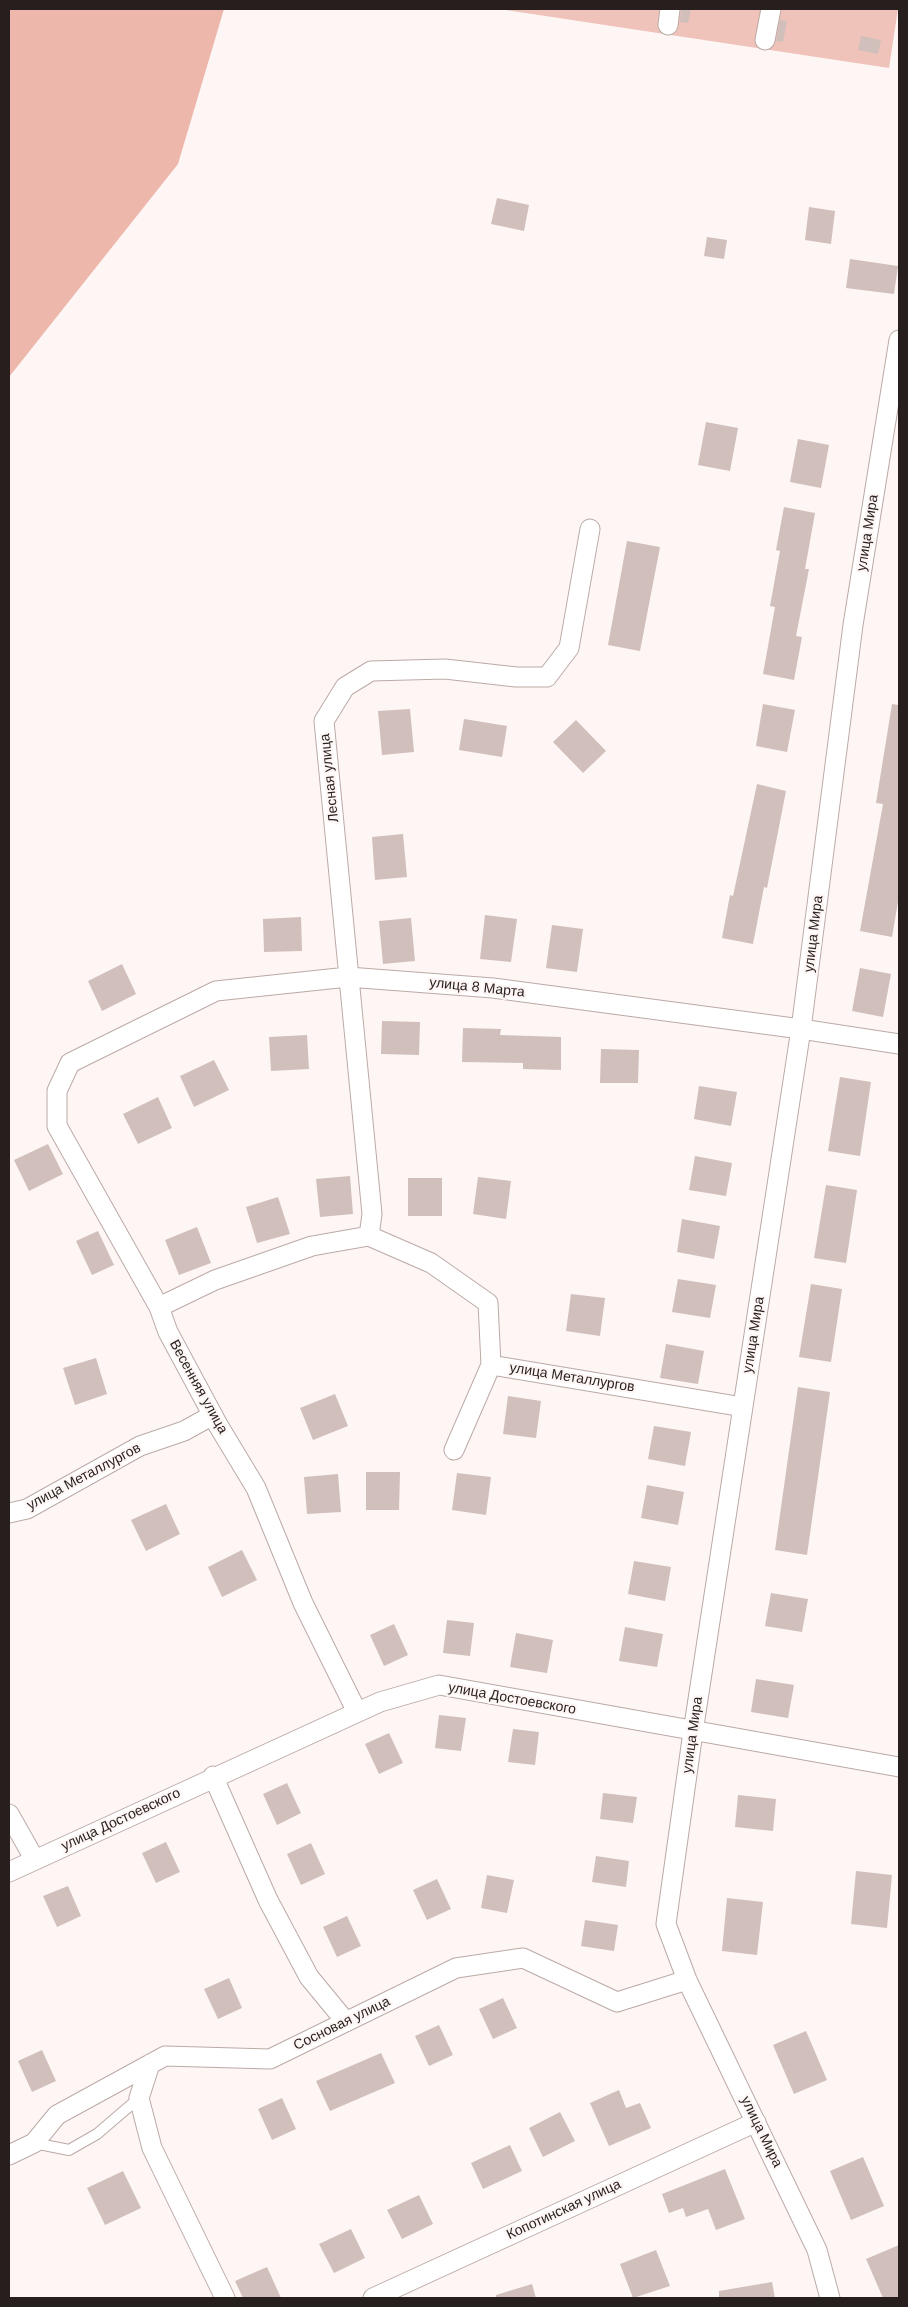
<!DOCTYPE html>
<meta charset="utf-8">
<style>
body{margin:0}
#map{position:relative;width:908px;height:2307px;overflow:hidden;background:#fef6f5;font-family:"DM Sans",sans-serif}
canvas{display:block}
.frame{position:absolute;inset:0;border:10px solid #261f1e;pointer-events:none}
</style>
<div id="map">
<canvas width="908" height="2307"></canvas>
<div class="frame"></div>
</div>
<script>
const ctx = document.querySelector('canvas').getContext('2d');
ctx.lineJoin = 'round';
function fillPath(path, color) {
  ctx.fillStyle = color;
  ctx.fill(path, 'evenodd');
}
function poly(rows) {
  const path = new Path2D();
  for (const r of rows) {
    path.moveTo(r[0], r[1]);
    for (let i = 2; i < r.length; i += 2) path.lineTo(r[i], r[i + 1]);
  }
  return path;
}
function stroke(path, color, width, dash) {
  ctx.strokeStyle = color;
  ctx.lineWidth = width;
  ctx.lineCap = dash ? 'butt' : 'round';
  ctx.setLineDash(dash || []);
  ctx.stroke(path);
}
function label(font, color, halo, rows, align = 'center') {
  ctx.font = font + ' "DM Sans",sans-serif';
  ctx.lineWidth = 4.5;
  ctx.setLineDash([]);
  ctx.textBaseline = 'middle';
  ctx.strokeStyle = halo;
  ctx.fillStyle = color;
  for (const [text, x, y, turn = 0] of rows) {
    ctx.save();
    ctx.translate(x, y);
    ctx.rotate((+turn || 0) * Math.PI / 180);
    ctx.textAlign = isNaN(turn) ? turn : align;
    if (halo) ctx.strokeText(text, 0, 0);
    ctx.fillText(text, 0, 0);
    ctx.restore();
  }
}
fillPath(poly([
 [499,9,898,9,889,68]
]), '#f0c3ba');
fillPath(poly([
 [9,9,224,9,178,164,9,377]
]), '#edb7ab');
fillPath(poly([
 [681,9,691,9,688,23,680,22],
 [780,20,787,21,783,42,776,41],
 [861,36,881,40,878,54,858,50],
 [497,198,529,205,524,231,491,224],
 [809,207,835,211,831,244,805,240],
 [707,237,727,240,724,259,704,256],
 [850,259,898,266,894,294,846,288],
 [706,422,738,428,730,471,698,465],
 [798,439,829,445,821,488,790,482],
 [784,507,815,513,805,569,809,569,796,636,802,637,794,680,763,674,775,607,770,606,780,551,776,550],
 [627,541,660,547,640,651,608,645],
 [763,704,795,710,787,752,756,746],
 [892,704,899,705,899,896,892,937,860,931,883,804,876,803],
 [410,709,414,752,382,755,378,711],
 [464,719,507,726,502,757,459,750],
 [576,720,606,751,583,773,553,742],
 [757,784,786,791,767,888,764,887,753,944,722,938,730,895,733,896],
 [403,834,407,877,375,880,372,837],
 [485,915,517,919,511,962,480,959],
 [301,917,302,951,264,952,263,919],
 [411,918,415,961,383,964,379,921],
 [552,925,583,929,577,972,546,968],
 [122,964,136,994,102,1011,88,981],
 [860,968,891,974,883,1017,852,1011],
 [382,1021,420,1022,419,1055,381,1054],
 [463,1028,501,1029,500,1035,561,1037,561,1070,523,1069,523,1063,462,1062],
 [307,1035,309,1069,271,1071,269,1037],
 [601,1049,639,1050,638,1083,600,1083],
 [214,1060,229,1090,194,1107,180,1076],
 [840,1077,871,1082,860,1156,828,1151],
 [699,1086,737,1092,731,1126,694,1119],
 [158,1097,172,1128,138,1144,123,1114],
 [48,1144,63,1174,29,1191,14,1160],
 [695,1156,732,1163,726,1196,689,1190],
 [350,1176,353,1214,320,1217,316,1179],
 [478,1177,511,1181,506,1219,473,1214],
 [408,1178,442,1178,442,1216,408,1216],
 [826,1185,857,1190,846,1263,814,1258],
 [278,1197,290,1234,257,1243,246,1207],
 [682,1219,720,1226,714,1259,677,1252],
 [197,1227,211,1263,179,1275,165,1240],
 [98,1231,114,1265,92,1275,76,1241],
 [678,1279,716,1285,710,1318,672,1312],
 [811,1284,842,1289,831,1362,799,1357],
 [571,1294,605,1298,600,1336,566,1331],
 [666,1344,704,1351,698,1384,660,1378],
 [96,1358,107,1394,75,1405,63,1368],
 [798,1387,830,1392,807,1555,775,1550],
 [335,1394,348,1426,313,1440,300,1408],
 [508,1396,541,1401,536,1438,503,1434],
 [654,1426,691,1432,685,1466,648,1459],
 [366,1472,400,1472,399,1510,366,1510],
 [457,1473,491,1477,486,1515,452,1510],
 [338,1474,341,1512,307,1514,304,1477],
 [647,1485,684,1492,678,1525,641,1518],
 [166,1504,180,1534,146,1551,131,1520],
 [242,1550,257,1580,222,1597,208,1567],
 [634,1561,671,1567,665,1601,628,1594],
 [771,1593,808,1599,802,1632,765,1626],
 [447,1620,474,1623,470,1656,443,1653],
 [394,1624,408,1655,384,1666,370,1635],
 [625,1627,663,1634,657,1667,619,1661],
 [516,1633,553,1640,547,1673,510,1667],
 [756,1679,794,1685,788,1718,751,1712],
 [439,1715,466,1718,461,1751,435,1748],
 [513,1729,539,1732,535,1765,508,1762],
 [389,1733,403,1763,379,1774,365,1744],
 [287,1783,301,1813,277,1825,263,1794],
 [603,1793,637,1797,633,1823,600,1819],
 [738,1795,776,1799,773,1831,735,1827],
 [166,1842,180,1872,156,1883,142,1853],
 [311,1843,325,1874,301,1885,287,1854],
 [596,1856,629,1861,626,1887,592,1882],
 [856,1871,892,1875,887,1928,851,1924],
 [487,1875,514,1880,507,1913,481,1908],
 [437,1879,451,1909,427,1920,413,1890],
 [68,1886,81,1916,57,1927,43,1896],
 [727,1898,763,1902,757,1955,722,1951],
 [347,1916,361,1946,337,1957,323,1927],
 [585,1920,618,1925,614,1951,581,1946],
 [229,1978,242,2008,218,2019,204,1989],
 [503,1998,517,2028,493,2039,479,2009],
 [439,2025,453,2055,429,2066,415,2036],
 [806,2031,827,2080,794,2094,773,2045],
 [42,2050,56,2081,32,2092,18,2061],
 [381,2053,395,2083,330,2111,316,2081],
 [619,2090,626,2108,640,2103,651,2128,609,2146,590,2103],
 [282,2098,296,2129,272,2140,258,2109],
 [560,2112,575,2141,543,2157,529,2128],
 [510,2145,522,2171,483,2189,471,2163],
 [863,2157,884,2206,851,2220,830,2171],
 [725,2169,745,2219,716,2230,708,2209,686,2217,683,2208,669,2213,662,2194],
 [123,2171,141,2208,105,2225,87,2188],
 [419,2195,433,2224,402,2239,387,2210],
 [351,2229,365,2258,334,2273,319,2244],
 [899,2245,899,2298,883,2298,866,2259],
 [656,2250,670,2286,633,2298,620,2264],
 [267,2267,281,2298,243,2298,235,2281],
 [772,2282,775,2298,719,2298,719,2291],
 [532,2284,536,2298,496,2298,496,2295]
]), '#d1bfbb');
const lane = poly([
 [34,2143,69,2150,97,2134,139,2098]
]);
const street = poly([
 [668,25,670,9],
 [765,40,771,9],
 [369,1236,372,1214,324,721,345,687,371,671,445,669,516,677,547,677,569,648,590,529],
 [159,1307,215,1280,312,1246,369,1236,431,1263,488,1303,491,1365,743,1407],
 [454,1450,491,1365],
 [9,1513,27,1509,140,1446,184,1431,213,1415],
 [357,1712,303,1603,256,1488,218,1425,168,1332,159,1307,57,1126,57,1091,70,1063,216,991,348,977,493,988,801,1029,899,1044],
 [213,1776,268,1900,309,1977,346,2022],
 [9,1814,35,1860],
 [9,1872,380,1702,439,1685,899,1767],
 [150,2064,139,2098,152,2148,225,2298],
 [9,2155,34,2143,57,2115,165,2056,270,2059,456,1968,523,1958,617,2002,687,1980],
 [373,2298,756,2122],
 [830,2298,817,2250,687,1980,666,1924,693,1732,801,1029,853,625,899,340]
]);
stroke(lane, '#bbaaa6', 12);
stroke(street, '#bbaaa6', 21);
stroke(lane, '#fff', 10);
stroke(street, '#fff', 19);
label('14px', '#261f1e', '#fef6f5', [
 ["улица Мира",868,533,-81],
 ["Лесная улица",330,778,-96],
 ["улица Мира",814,934,-83],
 ["улица 8 Марта",477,988,6],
 ["улица Мира",754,1335,-81],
 ["улица Металлургов",572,1378,9],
 ["Весенняя улица",198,1387,61],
 ["улица Металлургов",84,1477,-28],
 ["улица Достоевского",512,1699,10],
 ["улица Мира",693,1735,-82],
 ["улица Достоевского",121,1820,-25],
 ["Сосновая улица",342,2024,-26],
 ["улица Мира",761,2132,64],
 ["Копотинская улица",564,2210,-25]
]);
</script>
